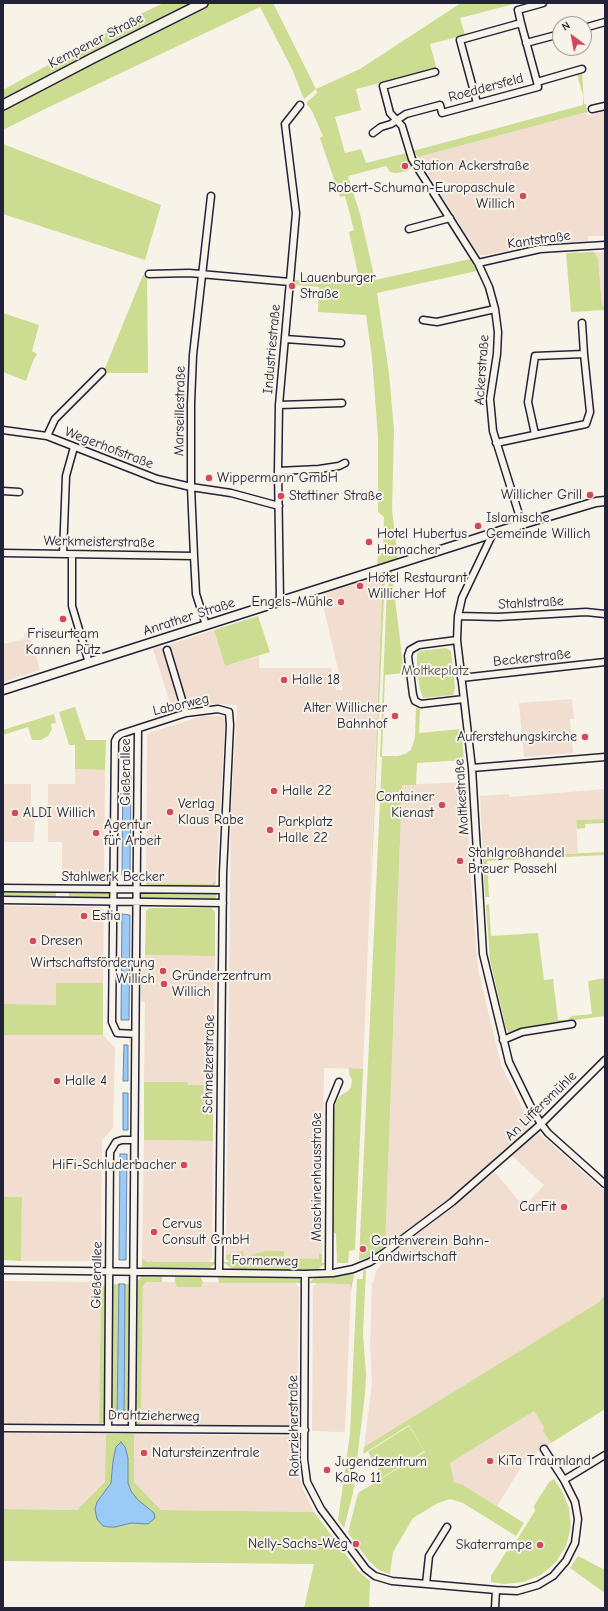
<!DOCTYPE html>
<meta charset="utf-8">
<style>
body{margin:0}
#map{position:relative;width:608px;height:1611px;overflow:hidden;background:#f7f3e8;font-family:"Comic Neue",sans-serif}
canvas{display:block}
.frame{position:absolute;inset:0;border:4px solid #22223b;pointer-events:none}
.north{position:absolute;left:552px;top:16px;width:40px;height:40px;box-sizing:border-box;background:#f7f3e8;border:1px solid #a29fa3;border-radius:50%;rotate:328deg;font-size:11px;font-weight:700;line-height:16px;text-align:center;color:#22223b}
.north::after{content:'';display:block;margin:auto;width:14px;height:18px;background:#d1495b;clip-path:polygon(50% 0,100% 100%,50% 72%,0 100%)}
</style>
<div id="map">
<canvas width="608" height="1611"></canvas>
<div class="frame"></div>
<div class="north">N</div>
</div>
<script>
const ctx = document.querySelector('canvas').getContext('2d');
ctx.lineJoin = 'round';
function fillPath(path, color) {
  ctx.fillStyle = color;
  ctx.fill(path, 'evenodd');
}
function poly(rows) {
  const path = new Path2D();
  for (const r of rows) {
    path.moveTo(r[0], r[1]);
    for (let i = 2; i < r.length; i += 2) path.lineTo(r[i], r[i + 1]);
  }
  return path;
}
function stroke(path, color, width, dash) {
  ctx.strokeStyle = color;
  ctx.lineWidth = width;
  ctx.lineCap = dash ? 'butt' : 'round';
  ctx.setLineDash(dash || []);
  ctx.stroke(path);
}
function label(font, color, halo, rows, align = 'center') {
  ctx.font = font + ' "Comic Neue",sans-serif';
  ctx.lineWidth = 4;
  ctx.setLineDash([]);
  ctx.textBaseline = 'middle';
  ctx.strokeStyle = halo;
  ctx.fillStyle = color;
  for (const [text, x, y, turn = 0] of rows) {
    ctx.save();
    ctx.translate(x, y);
    ctx.rotate((+turn || 0) * Math.PI / 180);
    ctx.textAlign = isNaN(turn) ? turn : align;
    if (halo) ctx.strokeText(text, 0, 0);
    ctx.fillText(text, 0, 0);
    ctx.restore();
  }
}
fillPath(poly([
 [605,111,605,236,588,236,588,241,539,244,486,255,480,255,476,251,418,157,587,112,587,116],
 [594,252,605,252,605,307,602,305,598,258],
 [377,575,381,580,382,591,363,1069,324,1068,322,1254,319,1254,319,1259,283,1258,249,1256,251,1263,246,1263,243,1251,226,1255,231,810,237,705,200,703,190,707,187,705,168,645,214,630,225,666,259,656,259,668,331,668,336,690,343,690,321,597,326,590],
 [29,632,40,670,3,682,3,644,25,639,24,634],
 [162,646,182,707,181,710,169,713,170,703,153,649],
 [572,699,574,719,570,719,573,753,524,757,519,703],
 [202,716,224,716,225,722,216,880,212,884,150,883,146,879,147,735,149,733],
 [75,769,105,770,104,879,101,883,62,882,62,842,48,842,48,784,75,784],
 [466,782,471,882,478,969,501,1065,532,1127,528,1133,472,1181,418,1224,385,1248,402,785],
 [3,784,31,784,31,805,35,806,34,842,3,842],
 [605,789,605,819,576,820,578,853,483,858,480,796,509,794,509,797],
 [3,906,100,907,104,911,103,983,56,983,56,1005,3,1004],
 [145,955,215,956,213,1085,187,1085,187,1082,144,1082,145,1002,141,1001,141,986,143,964,145,963],
 [3,1035,103,1035,115,1048,113,1128,102,1140,101,1257,97,1261,21,1261,22,1197,3,1197],
 [538,1132,605,1192,605,1295,599,1302,364,1447,372,1383,370,1344,372,1283,373,1283,376,1271,388,1256,435,1221,495,1172,524,1207,544,1185,511,1155],
 [144,1140,213,1141,212,1259,208,1262,147,1262,142,1258],
 [3,1281,97,1282,101,1285,99,1425,3,1424],
 [146,1282,175,1282,177,1287,201,1287,203,1282,295,1283,299,1287,297,1422,293,1426,174,1425,175,1421,164,1420,164,1424,166,1425,141,1425,143,1286],
 [317,1283,350,1284,351,1290,345,1432,312,1431,313,1287],
 [534,1411,544,1427,543,1431,551,1443,527,1458,497,1506,463,1485,454,1482,450,1463],
 [3,1433,106,1434,105,1482,77,1510,3,1509],
 [134,1434,294,1436,297,1439,298,1470,302,1487,314,1512,161,1510,134,1482]
]), '#f1ded0');
fillPath(poly([
 [164,3,195,3,3,101,3,90,138,15],
 [211,3,273,3,316,89,360,69,461,3,518,3,460,18,465,35,430,44,437,70,385,84,384,82,356,89,361,110,335,117,345,153,361,149,366,163,406,153,410,164,411,168,407,171,396,173,390,172,386,166,348,176,360,214,375,280,470,259,477,271,377,293,389,373,394,430,392,510,398,559,377,567,378,553,383,553,384,517,378,512,378,438,372,357,366,315,318,312,319,287,297,285,294,288,295,280,360,283,349,232,354,230,345,196,340,197,320,138,323,136,312,111,306,103,317,93,316,89,304,99,292,69,260,7,47,108,3,130,3,110,74,71],
 [582,72,584,104,586,104,587,112,418,157,413,151,583,105,583,95,577,74],
 [3,144,161,205,145,260,3,214],
 [594,252,598,258,602,305,605,307,605,310,571,312,566,253],
 [143,275,147,275,148,373,103,373],
 [3,313,39,325,32,351,37,354,33,361,26,381,3,372],
 [392,569,392,573,385,575,369,934,382,591,381,580,377,580,377,574],
 [393,582,404,673,385,675,382,756,398,756,405,754,411,750,415,737,416,708,420,709,419,733,461,729,464,760,417,763,416,785,402,785,385,1248,369,1257,359,1260,382,757,380,757,387,588,389,583],
 [258,616,270,652,225,666,214,630],
 [446,648,451,651,455,688,453,695,423,698,420,689,417,671,417,654,420,651],
 [75,707,86,740,106,740,105,770,75,769,75,745,69,745,59,712],
 [54,714,56,723,51,724,52,729,48,736,41,740,32,740,28,727,3,735,3,730],
 [605,819,605,823,585,824,585,828,577,829,576,820],
 [605,852,605,855,487,861,489,897,485,897,483,858],
 [146,879,150,883,212,884,216,880,215,886,210,888,151,887,146,886],
 [3,891,56,891,56,898,3,898],
 [69,891,108,891,110,895,108,898,69,898],
 [141,892,214,892,217,896,214,900,146,899,141,898,139,895],
 [489,904,491,936,538,933,544,980,553,979,558,1020,567,1020,572,1016,592,1014,588,981,605,978,605,1016,566,1021,567,1023,509,1033,506,1028,490,960,486,905],
 [150,908,211,908,215,912,215,956,145,955,146,911],
 [56,983,103,983,103,1035,3,1035,3,1004,56,1005],
 [349,1068,363,1069,355,1250,349,1251,348,1263,337,1263,336,1234,333,1232,334,1110,336,1102,340,1096,348,1091,351,1087,352,1080,349,1074],
 [144,1082,187,1082,188,1085,213,1085,213,1141,144,1140],
 [3,1197,22,1197,21,1261,3,1260],
 [243,1251,246,1263,251,1263,249,1256,265,1251,284,1251,284,1258,319,1259,319,1254,322,1254,322,1263,326,1263,317,1270,233,1269,222,1262,230,1262,226,1259,226,1255],
 [142,1258,147,1262,216,1262,209,1269,148,1269,142,1267],
 [366,1270,363,1334,366,1374,365,1394,353,1493,344,1528,338,1520,350,1434,357,1279,363,1279,363,1271],
 [353,1272,354,1275,351,1290,350,1284,309,1283,315,1277,339,1275],
 [162,1275,162,1282,146,1282,143,1286,141,1425,137,1425,136,1422,137,1285,138,1280,142,1276],
 [175,1275,200,1276,203,1282,201,1287,177,1287,175,1282],
 [218,1276,295,1276,300,1279,303,1283,219,1283],
 [119,1284,117,1417,110,1417,111,1285],
 [125,1284,131,1284,131,1414,124,1418],
 [101,1285,107,1285,106,1421,99,1425],
 [605,1295,605,1409,551,1443,543,1431,544,1427,534,1411,450,1463,454,1482,463,1485,524,1523,516,1536,463,1503,450,1499,438,1503,413,1518,393,1552,390,1574,379,1570,369,1561,348,1533,358,1493,425,1452,409,1425,363,1454,364,1447,599,1302],
 [409,1426,424,1451,380,1479,377,1474,380,1472,368,1452],
 [106,1434,134,1434,134,1482,161,1510,314,1512,358,1571,370,1581,369,1608,304,1608,314,1564,3,1561,3,1509,77,1510,105,1482],
 [554,1479,562,1491,569,1508,571,1527,566,1546,556,1562,541,1575,523,1582,504,1584,491,1582,491,1576,506,1552,510,1551,535,1511,534,1506,549,1482],
 [578,1556,605,1570,605,1593,570,1568]
]), '#ccdc90');
const water = poly([
 [123,768,131,768,130,875,122,875,123,768],
 [122,914,130,915,129,1020,121,1020,122,914],
 [124,1045,128,1045,128,1081,123,1081,124,1045],
 [123,1093,128,1093,128,1130,123,1130,123,1093],
 [120,1154,127,1154,126,1260,119,1260,120,1154],
 [119,1284,125,1284,124,1418,117,1417,119,1284],
 [121,1442,125,1447,128,1458,128,1483,131,1491,137,1499,154,1513,155,1518,148,1524,131,1523,115,1527,109,1527,103,1526,97,1519,95,1509,97,1502,111,1483,113,1461,116,1447,121,1442]
]);
fillPath(water, '#9bcaf6');
stroke(water, '#6b87ab', 1);
const minor = poly([
 [521,23,518,10,543,3],
 [584,28,605,22],
 [526,43,560,34],
 [435,72,383,86,390,113,402,126,412,159,478,263,489,287,495,309,498,332,497,354,490,399,493,431,522,524],
 [477,103,460,40,521,23,537,82],
 [592,109,605,106],
 [373,133,381,127,391,124,406,114,440,105,442,113,538,87,537,82,582,69],
 [409,229,450,218],
 [478,263,540,249,605,245],
 [149,274,189,273,290,282],
 [423,320,437,322,495,309],
 [582,323,584,354],
 [285,339,341,343],
 [279,405,342,403],
 [3,430,47,436,157,479,191,487,231,493,279,506],
 [47,436,55,419,102,372],
 [496,443,586,424,590,412,584,354,535,356,528,402,535,434],
 [278,471,319,469,339,466,345,463],
 [3,491,19,492],
 [493,533,462,598,458,616,457,640,472,768,483,954,509,1062,530,1105,541,1124,548,1133,605,1184],
 [3,553,194,556],
 [63,554,66,476,74,447],
 [72,555,72,606,89,663],
 [280,601,278,471,279,405,296,213,285,124,300,105],
 [458,616,498,617,586,612,605,614],
 [206,625,196,594,194,556,191,487,191,403,193,355,211,196],
 [457,640,419,645,410,650,408,656,413,695,415,701,421,704,464,699],
 [167,650,186,713],
 [461,678,605,662],
 [472,768,605,757],
 [3,888,223,890],
 [3,900,223,903],
 [135,1034,117,1033,112,1022,115,741,117,737,121,734,186,713,218,709,229,712,230,725,223,873,219,1272],
 [503,1040,522,1032,572,1024],
 [3,1270,305,1274,333,1273,353,1269,370,1262,384,1253,452,1202,541,1124,605,1060],
 [329,1273,330,1104,339,1082],
 [305,1274,304,1459,307,1482,321,1509,366,1569,375,1576,392,1581,496,1590,517,1591,538,1585,553,1576,566,1561,575,1543,578,1519,575,1502,564,1480,605,1455],
 [3,1428,305,1430],
 [108,1428,110,1152,116,1142,122,1140,134,1140],
 [132,1428,138,729],
 [544,1449,564,1480],
 [426,1584,429,1556,447,1527],
 [495,1608,496,1590]
]);
const tertiary = poly([
 [3,690,522,524,596,502,605,501]
]);
const secondary = poly([
 [3,105,93,58,203,3]
]);
stroke(minor, '#22223b', 9);
stroke(tertiary, '#22223b', 11);
stroke(secondary, '#22223b', 12);
stroke(minor, '#f7f3e8', 6);
stroke(tertiary, '#f7f3e8', 8);
stroke(secondary, '#f7f3e8', 9);
for (const [x, y, r, color] of [
 [405,166,4,"#d1495b"],
 [523,196,4,"#d1495b"],
 [292,286,4,"#d1495b"],
 [209,478,4,"#d1495b"],
 [590,495,4,"#d1495b"],
 [281,496,4,"#d1495b"],
 [478,526,4,"#d1495b"],
 [369,542,4,"#d1495b"],
 [360,586,4,"#d1495b"],
 [341,602,4,"#d1495b"],
 [63,619,4,"#d1495b"],
 [284,680,4,"#d1495b"],
 [395,716,4,"#d1495b"],
 [585,737,4,"#d1495b"],
 [274,791,4,"#d1495b"],
 [442,805,4,"#d1495b"],
 [170,812,4,"#d1495b"],
 [15,813,4,"#d1495b"],
 [270,830,4,"#d1495b"],
 [96,833,4,"#d1495b"],
 [460,861,4,"#d1495b"],
 [84,916,4,"#d1495b"],
 [33,941,4,"#d1495b"],
 [163,971,4,"#d1495b"],
 [164,984,4,"#d1495b"],
 [57,1081,4,"#d1495b"],
 [184,1165,4,"#d1495b"],
 [564,1207,4,"#d1495b"],
 [154,1232,4,"#d1495b"],
 [363,1249,4,"#d1495b"],
 [144,1453,4,"#d1495b"],
 [490,1461,4,"#d1495b"],
 [327,1470,4,"#d1495b"],
 [356,1544,4,"#d1495b"],
 [540,1545,4,"#d1495b"]
]) {
  const dot = new Path2D();
  dot.arc(x, y, r, 0, 2 * Math.PI);
  ctx.fillStyle = color;
  ctx.fill(dot);
  stroke(dot, '#f7f3e8', 1.5);
}
label('14px', '#22223b', '#f7f3e8', [
 ["Kempener Straße",96,41,-27],
 ["Roeddersfeld",486,88,-15],
 ["Kantstraße",539,240,-8],
 ["Industriestraße",272,349,-85],
 ["Ackerstraße",482,370,-86],
 ["Marseillestraße",180,411,-89],
 ["Wegerhofstraße",109,448,21],
 ["Werkmeisterstraße",99,542,1],
 ["Stahlstraße",531,603,-3],
 ["Anrather Straße",189,617,-18],
 ["Beckerstraße",532,658,-6],
 ["Laborweg",181,705,-13],
 ["Gießerallee",126,772,-90],
 ["Moltkestraße",462,797,-94],
 ["Stahlwerk Becker",113,877],
 ["Schmelzerstraße",209,1064,-89],
 ["An Liffersmühle",541,1106,-44],
 ["Maschinenhausstraße",317,1177,-90],
 ["Formerweg",265,1261,1],
 ["Gießerallee",97,1275,-89],
 ["Drahtzieherweg",154,1416,1],
 ["Rohrzieherstraße",294,1426,-91]
]);
label('14px', '#22223b', '#f7f3e8', [
 ["Station Ackerstraße",413,166],
 ["Robert-Schuman-Europaschule",515,188,"right"],
 ["Willich",515,204,"right"],
 ["Lauenburger",300,278],
 ["Straße",300,294],
 ["Wippermann GmbH",217,478],
 ["Willicher Grill",582,495,"right"],
 ["Stettiner Straße",289,496],
 ["Islamische",486,518],
 ["Gemeinde Willich",486,534],
 ["Hotel Hubertus",377,534],
 ["Hamacher",377,550],
 ["Hotel Restaurant",368,578],
 ["Willicher Hof",368,594],
 ["Engels-Mühle",333,602,"right"],
 ["Friseurteam",63,634,"center"],
 ["Kannen Pütz",63,650,"center"],
 ["Halle 18",292,680],
 ["Alter Willicher",387,708,"right"],
 ["Bahnhof",387,724,"right"],
 ["Auferstehungskirche",577,737,"right"],
 ["Halle 22",282,791],
 ["Container",434,797,"right"],
 ["Kienast",434,813,"right"],
 ["Verlag",178,804],
 ["Klaus Rabe",178,820],
 ["ALDI Willich",23,813],
 ["Parkplatz",278,822],
 ["Halle 22",278,838],
 ["Agentur",104,825],
 ["für Arbeit",104,841],
 ["Stahlgroßhandel",468,853],
 ["Breuer Possehl",468,869],
 ["Estia",92,916],
 ["Dresen",41,941],
 ["Wirtschaftsförderung",155,963,"right"],
 ["Willich",155,979,"right"],
 ["Gründerzentrum",172,976],
 ["Willich",172,992],
 ["Halle 4",65,1081],
 ["HiFi-Schluderbacher",176,1165,"right"],
 ["CarFit",556,1207,"right"],
 ["Cervus",162,1224],
 ["Consult GmbH",162,1240],
 ["Gartenverein Bahn-",371,1241],
 ["Landwirtschaft",371,1257],
 ["Natursteinzentrale",152,1453],
 ["KiTa Traumland",498,1461],
 ["Jugendzentrum",335,1462],
 ["KaRo 11",335,1478],
 ["Nelly-Sachs-Weg",348,1544,"right"],
 ["Skaterrampe",532,1545,"right"]
], 'left');
label('14px', '#4c5050', '#f7f3e8', [
 ["Moltkeplatz",435,671]
]);
</script>
